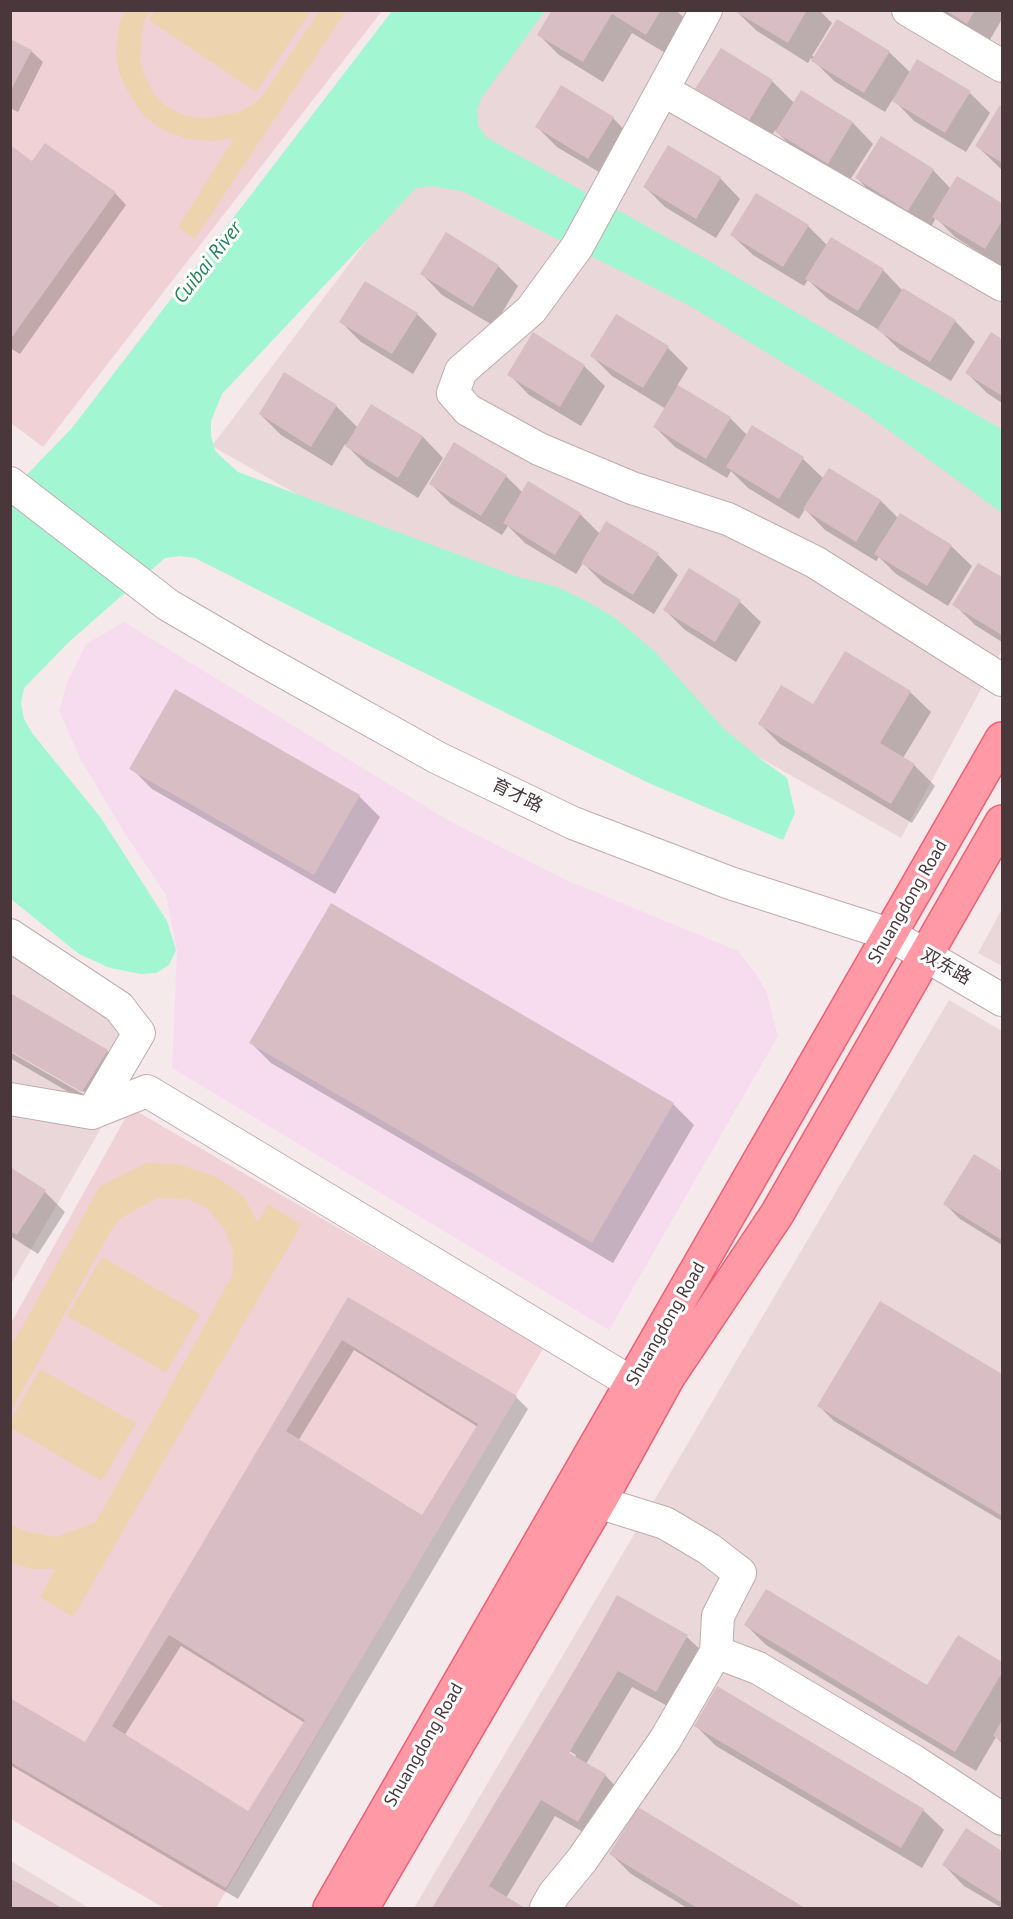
<!DOCTYPE html>
<meta charset="utf-8">
<style>
body{margin:0}
#map{position:relative;width:1013px;height:1919px;overflow:hidden;background:#f6e9eb;font-family:"PT Sans",sans-serif}
canvas{display:block}
.frame{position:absolute;inset:0;border:12px solid #4a373b;pointer-events:none}
</style>
<div id="map">
<canvas width="1013" height="1919"></canvas>
<div class="frame"></div>
</div>
<script>
const ctx = document.querySelector('canvas').getContext('2d');
ctx.lineJoin = 'round';
function fillPath(path, color) {
  ctx.fillStyle = color;
  ctx.fill(path, 'evenodd');
}
function poly(rows) {
  const path = new Path2D();
  for (const r of rows) {
    path.moveTo(r[0], r[1]);
    for (let i = 2; i < r.length; i += 2) path.lineTo(r[i], r[i + 1]);
  }
  return path;
}
function stroke(path, color, width, dash) {
  ctx.strokeStyle = color;
  ctx.lineWidth = width;
  ctx.lineCap = dash ? 'butt' : 'round';
  ctx.setLineDash(dash || []);
  ctx.stroke(path);
}
function label(font, color, halo, rows, align = 'center') {
  ctx.font = font + ' "PT Sans","Noto Sans SC",sans-serif';
  ctx.lineWidth = 6;
  ctx.setLineDash([]);
  ctx.textBaseline = 'middle';
  ctx.strokeStyle = halo;
  ctx.fillStyle = color;
  for (const [text, x, y, turn = 0] of rows) {
    ctx.save();
    ctx.translate(x, y);
    ctx.rotate((+turn || 0) * Math.PI / 180);
    ctx.textAlign = isNaN(turn) ? turn : align;
    if (halo) ctx.strokeText(text, 0, 0);
    ctx.fillText(text, 0, 0);
    ctx.restore();
  }
}
fillPath(poly([
 [543,11,1002,11,1002,650,901,838,212,446,466,109],
 [1002,909,1002,966,978,953],
 [11,928,151,1042,11,1284],
 [949,1000,1002,1031,1002,1908,414,1908],
 [11,1861,89,1908,11,1908]
]), '#ead7da');
fillPath(poly([
 [11,11,382,11,43,447,11,423],
 [131,1108,544,1347,216,1908,164,1908,11,1819,11,1323]
]), '#f0d2d6');
fillPath(poly([
 [124,622,446,819,566,880,738,951,756,974,766,991,778,1036,609,1330,172,1068,177,951,166,895,124,832,81,760,59,711,67,683,86,644]
]), '#f7dcef');
fillPath(poly([
 [125,11,149,11,143,25,140,59,144,75,154,94,166,106,186,116,206,118,239,112,255,103,264,94,319,11,346,11,195,239,178,227,234,138,212,141,187,139,163,130,144,116,128,92,119,73,116,53,119,25],
 [155,11,155,10,311,11,256,92,149,20],
 [146,1163,177,1164,217,1177,244,1197,258,1223,268,1204,301,1225,73,1617,40,1597,55,1569,31,1569,11,1562,11,1525,29,1532,56,1537,96,1522,233,1274,233,1253,225,1230,207,1208,187,1199,157,1198,121,1218,112,1229,11,1411,11,1347,100,1186],
 [102,1257,200,1314,166,1373,67,1316],
 [40,1369,136,1423,102,1481,11,1428,11,1420]
]), '#edd4af');
fillPath(poly([
 [392,11,545,11,482,97,477,110,478,125,487,138,706,259,865,353,1002,429,1002,513,861,410,692,307,462,191,432,186,416,188,222,394,211,421,211,436,215,451,238,472,515,576,557,587,586,601,615,618,654,651,724,729,762,760,787,778,795,813,783,840,651,784,343,633,195,558,180,556,165,558,71,640,24,688,21,703,24,719,32,733,101,818,167,921,176,950,169,965,156,973,141,974,110,968,79,954,11,899,10,492,72,428]
]), '#a2f6d1');
fillPath(poly([
 [553,10,676,10,687,21,667,54,632,33,603,82,559,55,539,35],
 [819,10,832,23,812,56,815,57,889,52,911,73,970,93,990,113,966,152,914,121,893,99,885,112,834,81,811,58,808,63,757,31,736,11],
 [935,10,1002,10,1002,19,988,43],
 [10,40,31,51,43,62,18,112,10,108],
 [721,50,772,81,794,103,801,92,853,123,873,144,848,183,797,152,775,130,769,141,717,110,697,89],
 [1001,107,1002,108,1002,170,977,146],
 [613,118,633,139,609,178,557,147,537,127],
 [10,147,33,163,115,193,126,205,20,354,10,348],
 [933,170,951,189,958,178,1002,205,1002,267,955,237,936,218,929,230,877,199,857,178],
 [720,178,740,199,716,238,665,207,645,187],
 [808,226,828,246,883,270,903,291,955,321,975,342,951,381,900,350,879,330,828,299,808,280,804,286,753,255,732,235],
 [498,266,518,286,494,326,442,295,422,274],
 [417,314,437,334,413,374,361,342,341,322],
 [991,334,1002,341,1002,403,987,393,967,373],
 [668,348,688,368,677,386,730,418,747,435,752,427,803,459,824,479,829,470,881,501,898,518,951,546,972,566,948,606,896,574,879,557,876,561,825,530,805,509,799,519,748,488,731,471,727,478,675,447,655,427,666,409,612,376,592,356],
 [584,366,605,386,581,426,529,395,509,374],
 [336,406,358,428,371,406,423,437,443,458,418,498,367,466,345,444,332,466,281,435,260,414],
 [506,476,523,493,580,514,600,534,658,555,678,575,654,614,603,583,583,563,576,574,525,543,508,526,502,535,451,504,431,484],
 [979,565,1002,579,1002,642,975,625,954,604],
 [689,570,740,602,761,622,736,662,685,630,665,610],
 [176,691,359,796,380,817,335,894,152,789,131,768],
 [910,692,931,712,903,758,914,765,935,786,912,823,780,744,760,724,813,706],
 [332,905,673,1104,694,1125,613,1263,271,1063,251,1043],
 [10,1049,107,1051,127,1071,103,1112,10,1058,10,1052,88,1097,90,1095],
 [975,1156,1002,1172,1002,1245,960,1219,945,1204],
 [10,1169,45,1192,65,1212,38,1254,10,1236],
 [349,1299,516,1397,528,1409,238,1899,10,1765,10,1699,86,1744],
 [354,1350,478,1427,422,1517,298,1441],
 [181,1646,305,1723,248,1813,124,1736],
 [881,1303,1002,1376,1002,1521,834,1421,819,1406],
 [617,1597,687,1637,708,1657,677,1711,632,1687,586,1764,605,1775,625,1796,599,1841,555,1816,506,1898,522,1908,436,1908,461,1868],
 [554,1742,576,1755,575,1758],
 [746,1625,927,1687,958,1637,1002,1664,1002,1743,996,1737,976,1771,766,1645],
 [696,1726,923,1810,944,1830,922,1868,716,1746],
 [639,1809,802,1908,687,1908,631,1874,611,1854],
 [967,1830,1002,1853,1002,1908,964,1886,944,1865],
 [10,1880,59,1908,10,1908]
]), '#0003');
fillPath(poly([
 [552,10,661,10,646,35,612,14,583,62,537,35],
 [733,10,807,10,788,43],
 [945,10,975,10,967,24],
 [837,19,890,51,864,93,811,61],
 [10,39,32,50,10,92],
 [721,48,773,80,748,122,695,89],
 [917,59,971,91,945,133,892,101],
 [561,85,614,117,588,159,535,127],
 [801,90,853,122,828,164,775,132],
 [1000,105,1002,106,1002,163,975,146],
 [881,136,934,169,908,211,855,178],
 [45,143,116,192,10,340,10,145,32,161],
 [668,145,721,177,696,219,643,187],
 [957,176,1002,203,1002,221,985,249,932,217],
 [756,193,809,225,783,267,730,235],
 [446,232,499,265,473,307,420,274],
 [831,237,884,269,858,311,805,279],
 [365,281,418,313,392,354,339,322],
 [903,288,956,320,930,362,877,330],
 [616,314,669,346,643,388,590,356],
 [533,332,585,365,560,407,507,375],
 [991,332,1002,339,1002,396,965,373],
 [284,372,337,405,311,447,259,414],
 [678,385,731,417,706,459,653,427],
 [371,404,423,436,398,478,345,446],
 [752,425,804,457,779,499,726,467],
 [454,442,507,475,481,516,429,484],
 [829,468,881,500,856,542,803,509],
 [528,481,581,513,555,555,503,523],
 [900,513,952,545,927,586,874,554],
 [606,521,659,553,633,595,581,563],
 [978,563,1002,577,1002,635,952,605],
 [689,568,741,600,715,642,663,610],
 [845,651,911,691,880,743,915,764,891,804,758,724,781,685,813,704],
 [175,689,360,795,314,875,129,769],
 [331,903,674,1103,592,1243,249,1043],
 [10,993,108,1050,82,1092,10,1051],
 [974,1154,1002,1171,1002,1240,943,1204],
 [10,1167,46,1190,17,1235,10,1231],
 [348,1297,517,1396,226,1888,10,1762,10,1698,85,1742],
 [342,1340,478,1424,422,1515,286,1431],
 [169,1635,305,1720,248,1811,112,1726],
 [880,1301,1002,1374,1002,1516,817,1406],
 [766,1589,927,1685,958,1635,1002,1662,1002,1673,955,1752,744,1625],
 [617,1595,688,1635,656,1692,618,1671,569,1753,606,1774,578,1822,541,1800,489,1886,525,1908,432,1908,585,1653],
 [717,1686,924,1809,901,1848,694,1726],
 [1002,1720,1002,1741,993,1736],
 [638,1807,805,1908,697,1908,609,1854],
 [966,1828,1002,1851,1002,1903,942,1865],
 [10,1879,13,1880,62,1908,10,1908]
]), '#d8bec4');
const minor = poly([
 [706,10,577,247,531,310,461,371,453,393,468,410,539,449,632,488,728,519,815,562,1002,680],
 [908,10,1002,66],
 [663,90,1002,285],
 [10,483,168,605,257,657,438,758,573,823,730,883,889,934,1002,1000],
 [10,935,119,1007,139,1033,92,1113],
 [10,1099,92,1113,147,1091,632,1383],
 [716,1652,758,1668,914,1761,1002,1819],
 [546,1908,554,1894,582,1860,665,1740,716,1652,718,1616,740,1573,709,1549,665,1523,575,1495]
]);
const major = poly([
 [330,1908,1002,739],
 [362,1908,599,1502,668,1377,777,1214,1002,822]
]);
stroke(minor, '#c2abaf', 34);
stroke(major, '#ed6074', 36);
stroke(minor, '#fff', 32);
stroke(major, '#ff99a6', 33);
label('18px', '#4a373b', '#fff', [
 ["育才路",517,796,26],
 ["Shuangdong Road",908,902,-60],
 ["双东路",946,967,30],
 ["Shuangdong Road",666,1324,-60],
 ["Shuangdong Road",424,1745,-60]
]);
label('italic 20px', '#1f8358', '#fff', [
 ["Cuibai River",208,263,-52]
]);
</script>
